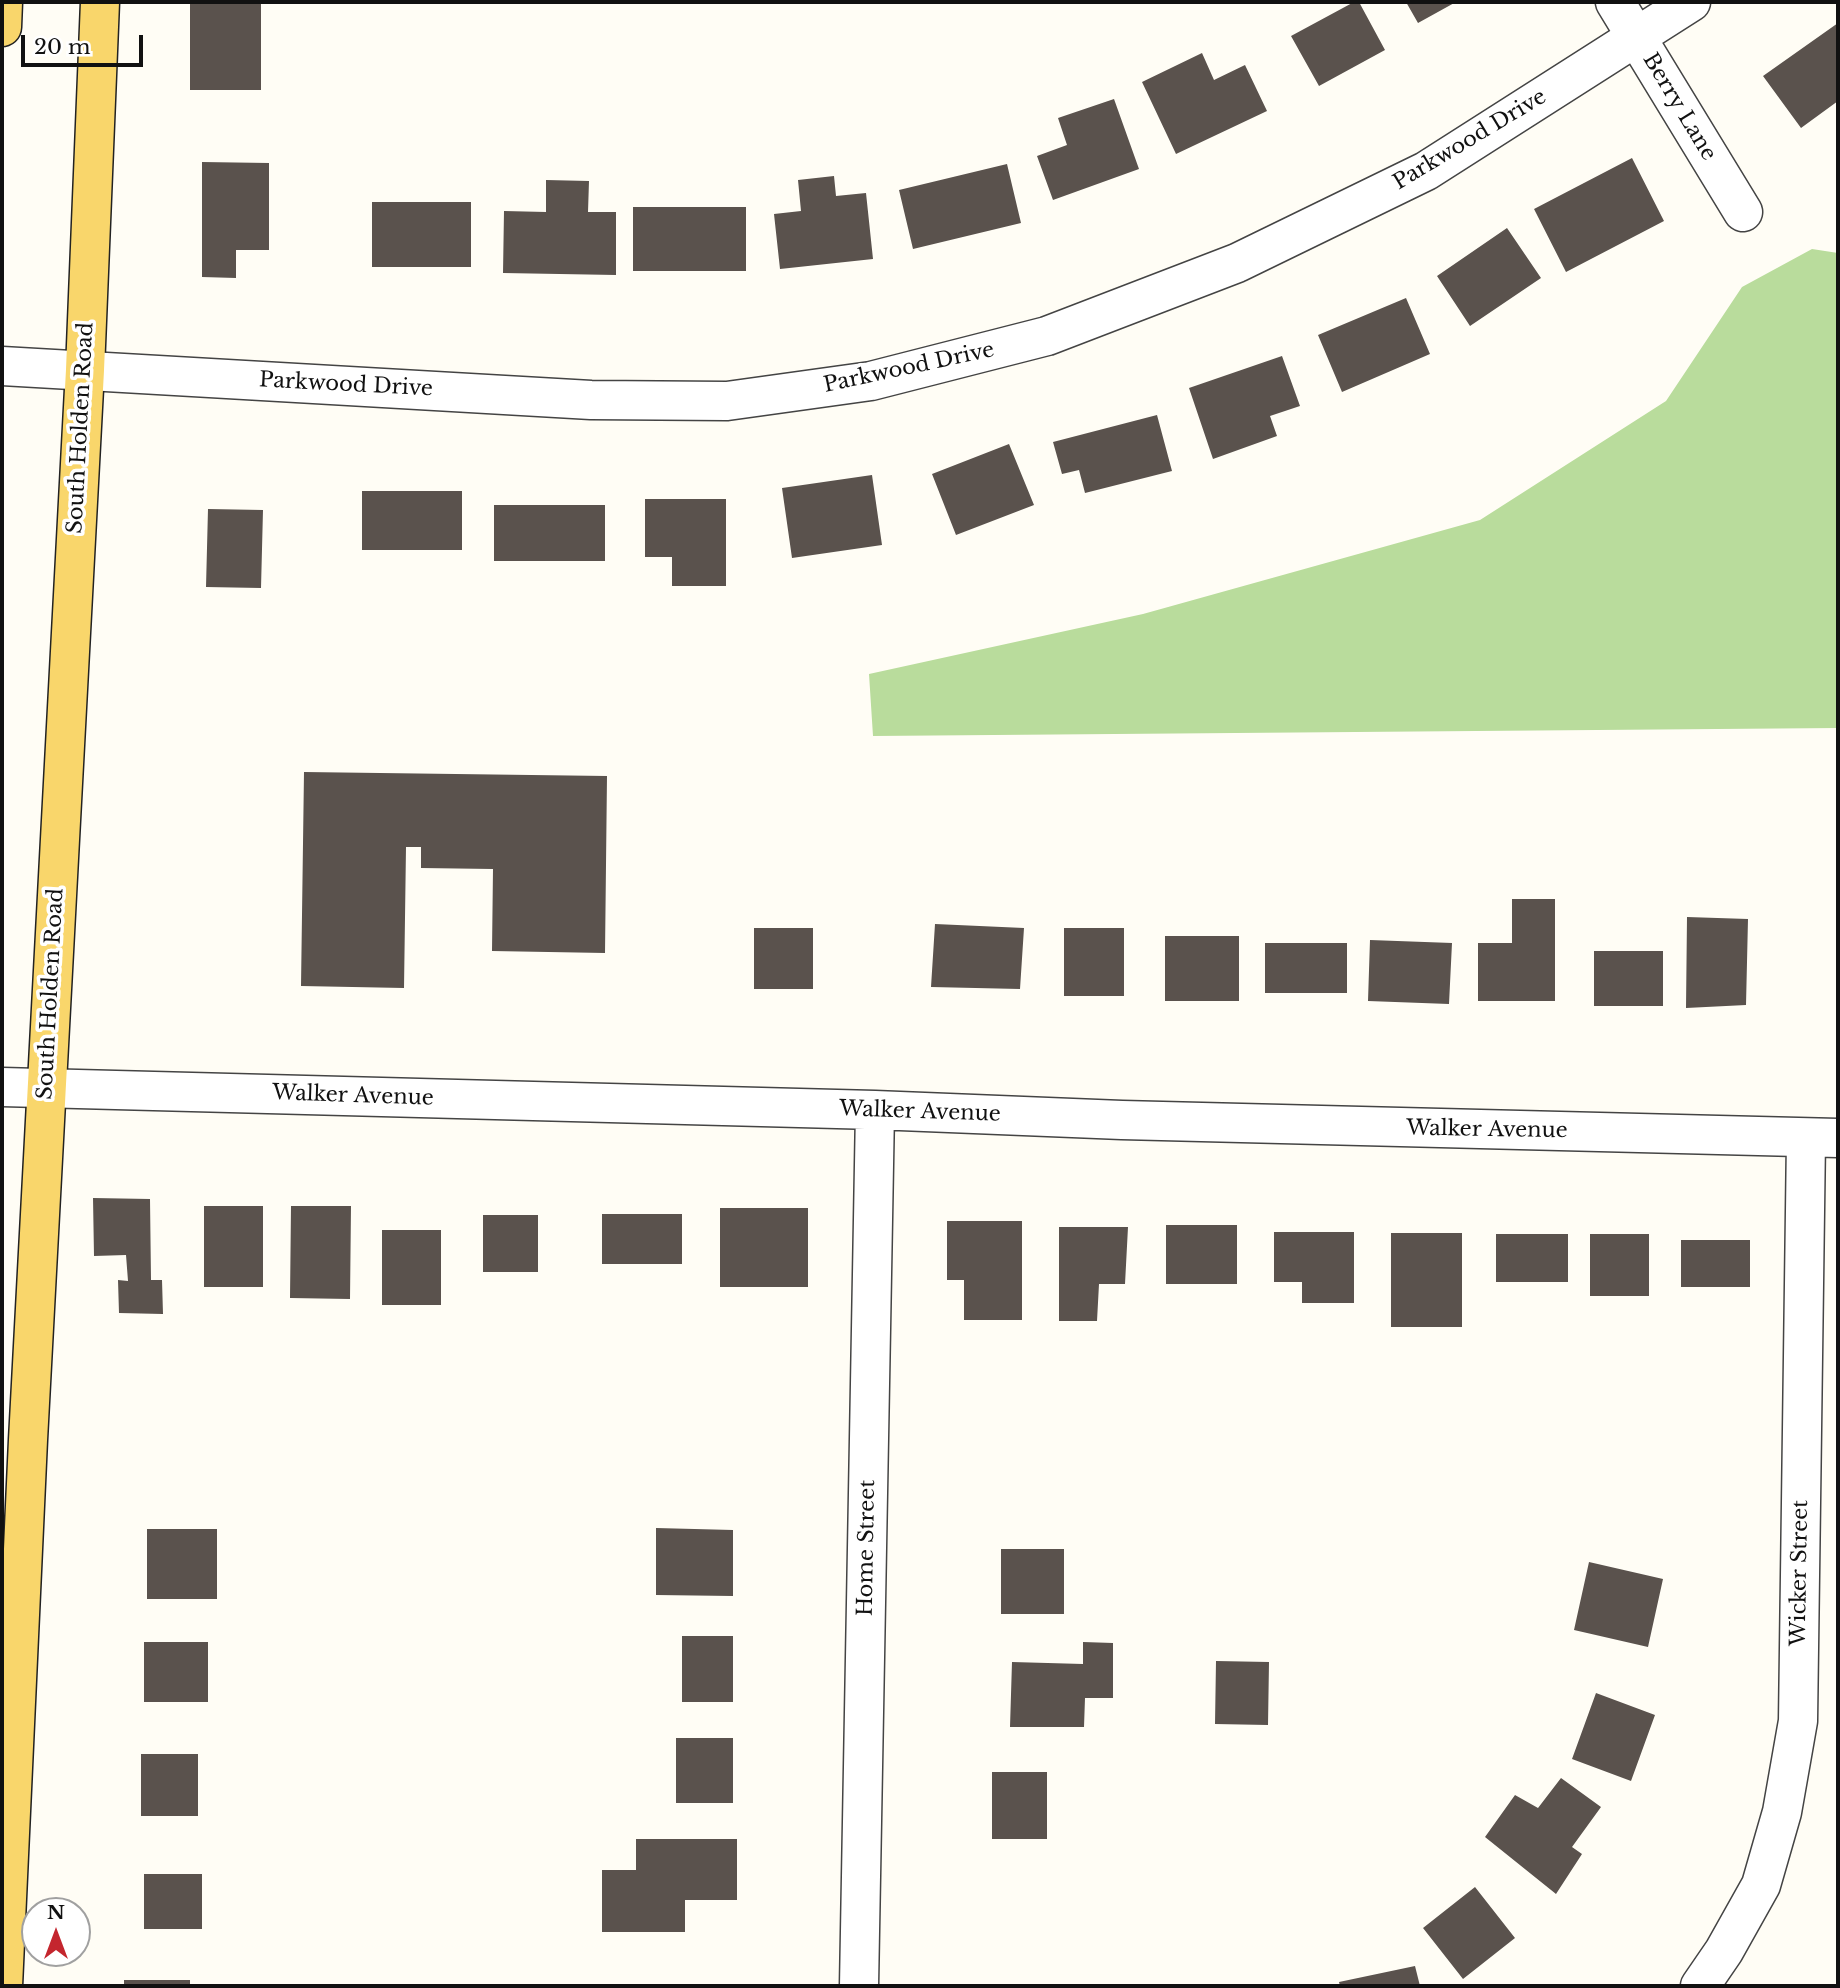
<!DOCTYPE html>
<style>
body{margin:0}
#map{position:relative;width:1840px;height:1988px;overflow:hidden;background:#fffdf5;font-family:"Libre Baskerville",serif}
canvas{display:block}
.frame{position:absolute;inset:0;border:4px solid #111;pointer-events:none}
.north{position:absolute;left:21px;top:1897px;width:70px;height:70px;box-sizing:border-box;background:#fff;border:2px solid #a0a0a0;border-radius:50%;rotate:0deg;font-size:19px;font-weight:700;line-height:28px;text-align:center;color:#111}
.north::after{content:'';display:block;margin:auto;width:24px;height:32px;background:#c4262e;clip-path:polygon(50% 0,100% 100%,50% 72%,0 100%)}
.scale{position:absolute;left:21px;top:35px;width:122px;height:32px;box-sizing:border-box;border:4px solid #111;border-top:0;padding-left:9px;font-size:21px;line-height:24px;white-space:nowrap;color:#111;-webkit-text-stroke:5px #fff;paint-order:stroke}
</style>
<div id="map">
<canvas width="1840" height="1988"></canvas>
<div class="frame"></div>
<div class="north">N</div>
<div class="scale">20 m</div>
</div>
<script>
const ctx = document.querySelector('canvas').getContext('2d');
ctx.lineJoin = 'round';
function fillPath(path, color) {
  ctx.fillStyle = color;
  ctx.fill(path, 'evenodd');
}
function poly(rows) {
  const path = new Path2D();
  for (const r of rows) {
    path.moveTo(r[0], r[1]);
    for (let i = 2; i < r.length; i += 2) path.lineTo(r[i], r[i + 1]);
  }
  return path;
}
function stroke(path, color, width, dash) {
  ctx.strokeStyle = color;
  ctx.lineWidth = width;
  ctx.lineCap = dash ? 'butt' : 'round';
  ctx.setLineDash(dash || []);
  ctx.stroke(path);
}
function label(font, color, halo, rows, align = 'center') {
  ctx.font = font + ' "Libre Baskerville",serif';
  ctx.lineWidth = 7;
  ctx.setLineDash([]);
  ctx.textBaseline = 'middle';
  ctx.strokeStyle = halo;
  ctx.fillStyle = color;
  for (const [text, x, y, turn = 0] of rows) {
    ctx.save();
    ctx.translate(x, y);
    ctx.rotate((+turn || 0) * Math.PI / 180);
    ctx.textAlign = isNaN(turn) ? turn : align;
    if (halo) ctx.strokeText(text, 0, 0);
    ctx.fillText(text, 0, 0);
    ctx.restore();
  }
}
fillPath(poly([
 [1812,249,1838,253,1838,728,873,736,869,674,1143,614,1480,520,1666,401,1742,287]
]), '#b9dc9c');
fillPath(poly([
 [190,2,261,2,261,90,190,90],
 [1354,2,1359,2,1385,50,1319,86,1291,36],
 [1406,2,1456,2,1418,23],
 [1838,23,1838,101,1801,128,1763,76],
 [1202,53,1214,80,1245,65,1267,111,1176,154,1142,82],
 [1114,99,1139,169,1053,200,1037,156,1067,145,1058,118],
 [1632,158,1664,221,1566,272,1534,209],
 [202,162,269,163,269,250,236,250,236,278,202,277],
 [1007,164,1021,223,913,249,899,190],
 [834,176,836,196,866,193,873,259,780,269,774,214,801,211,798,180],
 [546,180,589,181,588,212,616,212,616,275,503,273,504,211,546,212],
 [372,202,471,202,471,267,372,267],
 [633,207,746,207,746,271,633,271],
 [1507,228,1541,278,1470,326,1437,276],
 [1406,298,1430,354,1342,392,1318,335],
 [1282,356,1300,406,1270,416,1277,436,1213,459,1189,388],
 [1157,415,1172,471,1085,493,1079,470,1062,474,1053,442],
 [1009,444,1034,505,956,535,932,474],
 [872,475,882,545,792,558,782,488],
 [362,491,462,491,462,550,362,550],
 [645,499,726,499,726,586,672,586,672,557,645,557],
 [494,505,605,505,605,561,494,561],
 [208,509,263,510,261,588,206,587],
 [304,772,607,776,605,953,492,951,493,869,421,868,421,847,406,847,404,988,301,986],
 [1512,899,1555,899,1555,1001,1478,1001,1478,943,1512,943],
 [1687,917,1748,919,1746,1005,1686,1008],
 [935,924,1024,928,1020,989,931,987],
 [754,928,813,928,813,989,754,989],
 [1064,928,1124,928,1124,996,1064,996],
 [1165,936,1239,936,1239,1001,1165,1001],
 [1370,940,1452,943,1449,1004,1368,1001],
 [1265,943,1347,943,1347,993,1265,993],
 [1594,951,1663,951,1663,1006,1594,1006],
 [93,1198,150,1199,151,1280,162,1280,163,1314,119,1313,118,1280,128,1281,126,1255,94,1256],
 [204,1206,263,1206,263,1287,204,1287],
 [291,1206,351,1206,350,1299,290,1298],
 [720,1208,808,1208,808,1287,720,1287],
 [602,1214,682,1214,682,1264,602,1264],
 [483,1215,538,1215,538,1272,483,1272],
 [947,1221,1022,1221,1022,1320,964,1320,964,1280,947,1280],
 [1166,1225,1237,1225,1237,1284,1166,1284],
 [1059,1227,1128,1227,1125,1284,1099,1284,1097,1321,1059,1321],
 [382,1230,441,1230,441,1305,382,1305],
 [1274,1232,1354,1232,1354,1303,1302,1303,1302,1282,1274,1282],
 [1391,1233,1462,1233,1462,1327,1391,1327],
 [1496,1234,1568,1234,1568,1282,1496,1282],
 [1590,1234,1649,1234,1649,1296,1590,1296],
 [1681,1240,1750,1240,1750,1287,1681,1287],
 [656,1528,733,1530,733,1596,656,1595],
 [147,1529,217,1529,217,1599,147,1599],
 [1001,1549,1064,1549,1064,1614,1001,1614],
 [1589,1562,1663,1579,1648,1647,1574,1630],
 [682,1636,733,1636,733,1702,682,1702],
 [144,1642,208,1642,208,1702,144,1702],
 [1083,1642,1113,1643,1113,1698,1085,1698,1084,1727,1010,1727,1012,1662,1083,1664],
 [1216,1661,1269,1662,1268,1725,1215,1724],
 [1596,1693,1655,1715,1631,1781,1572,1759],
 [676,1738,733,1738,733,1803,676,1803],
 [141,1754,198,1754,198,1816,141,1816],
 [992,1772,1047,1772,1047,1839,992,1839],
 [1561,1778,1601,1807,1572,1847,1582,1854,1556,1894,1485,1837,1515,1795,1538,1808],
 [636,1839,737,1839,737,1900,685,1900,685,1932,602,1932,602,1870,636,1870],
 [144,1874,202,1874,202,1929,144,1929],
 [1475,1887,1515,1938,1463,1979,1423,1928],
 [1415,1966,1420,1986,1340,1986,1339,1982],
 [124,1980,190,1980,190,1986,124,1986]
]), '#5a524d');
const minor = poly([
 [1615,2,1743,212],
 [2,366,591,400,727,401,871,381,1047,336,1237,263,1426,171,1691,2],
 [2,1087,875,1110,1122,1120,1838,1138],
 [859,1986,875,1110],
 [1700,1986,1724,1951,1761,1885,1782,1812,1798,1721,1806,1138]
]);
const major = poly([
 [2,27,3,2],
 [3,1986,28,1440,85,370,100,2]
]);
stroke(minor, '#444', 41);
stroke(major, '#222', 41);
stroke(minor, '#fff', 38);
stroke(major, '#f9d66b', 38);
label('21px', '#111', '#fff', [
 ["Berry Lane",1679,107,59],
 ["Parkwood Drive",1470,140,-31],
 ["Parkwood Drive",909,368,-12],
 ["Parkwood Drive",346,385,3],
 ["South Holden Road",81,428,-87],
 ["South Holden Road",51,994,-87],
 ["Walker Avenue",353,1096,2],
 ["Walker Avenue",920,1112,2],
 ["Walker Avenue",1487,1130,1],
 ["Home Street",867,1548,-89],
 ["Wicker Street",1800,1573,-89]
]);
</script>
